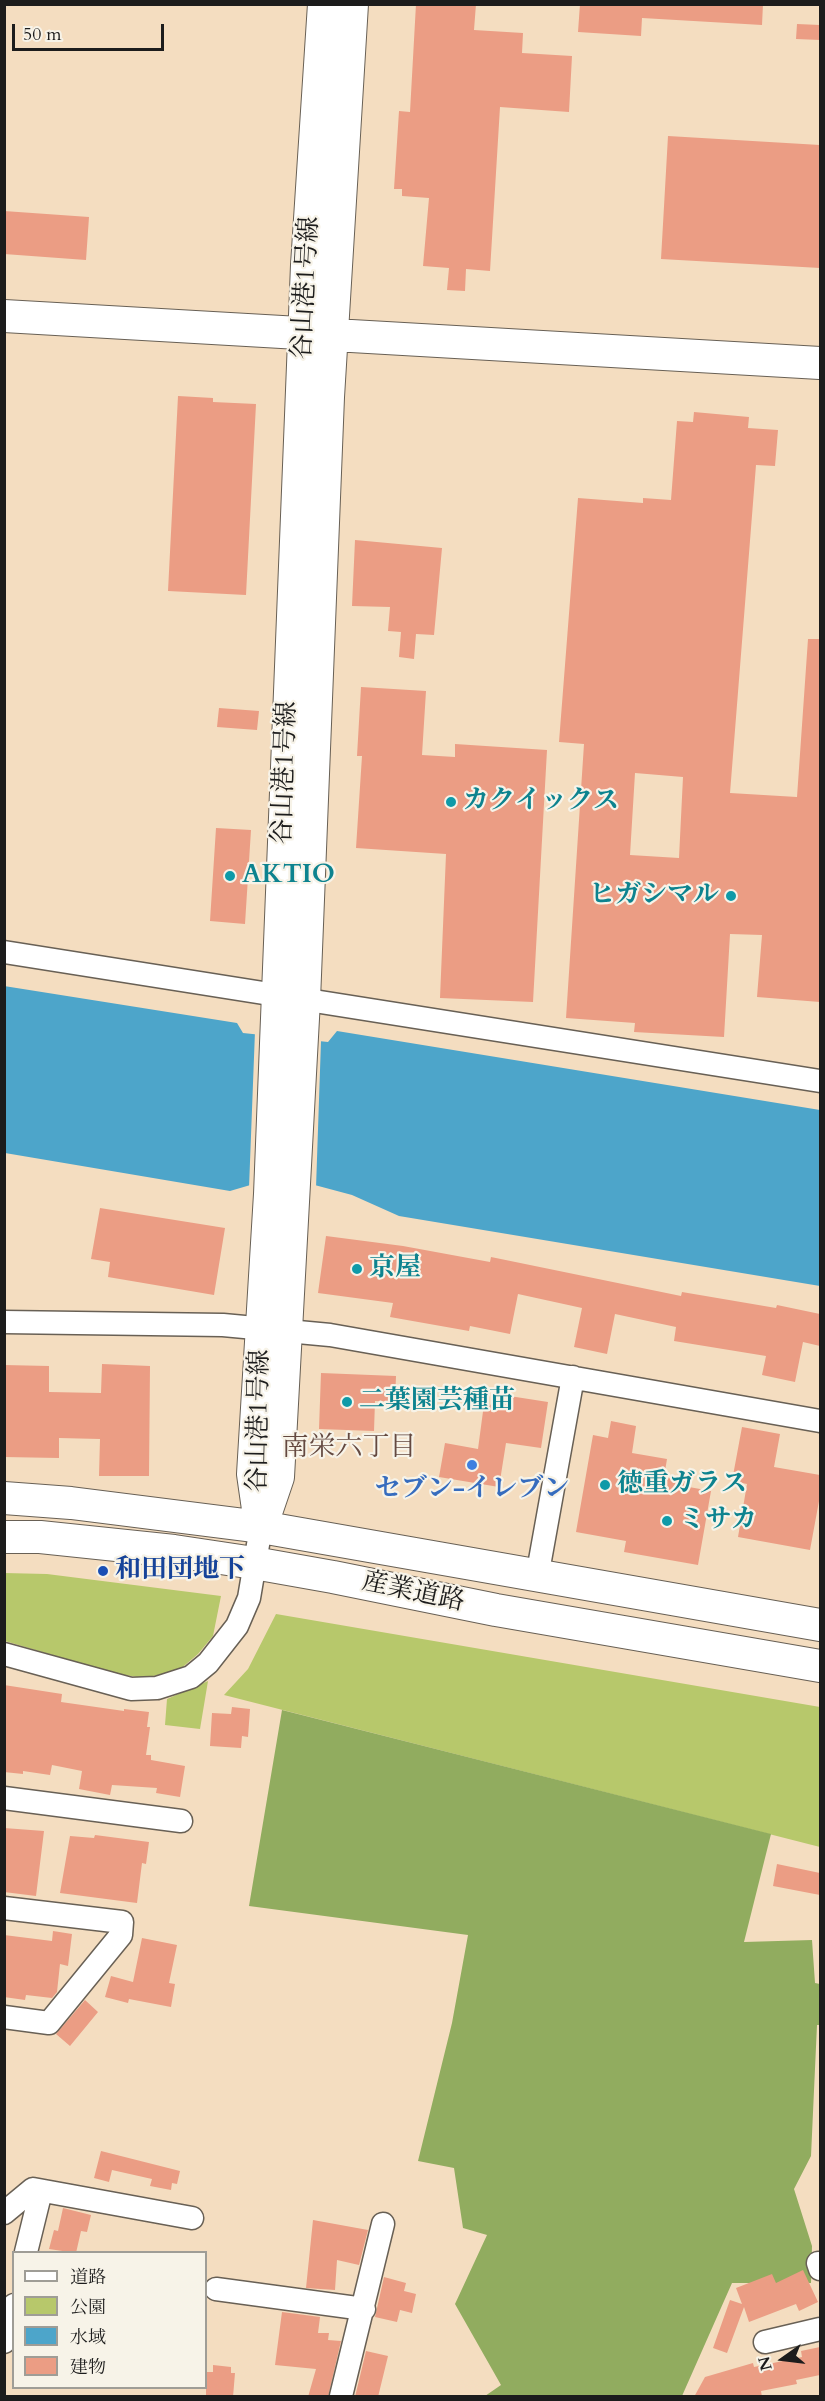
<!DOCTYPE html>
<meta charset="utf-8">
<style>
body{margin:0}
#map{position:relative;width:825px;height:2401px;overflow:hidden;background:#f4ddc0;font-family:Cardo,"Noto Serif JP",serif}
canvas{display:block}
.frame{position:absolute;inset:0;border:6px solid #1c1c1c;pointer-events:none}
.legend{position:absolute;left:12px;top:2251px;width:195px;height:138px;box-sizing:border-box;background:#f7f3e8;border:2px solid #9f9d96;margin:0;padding:8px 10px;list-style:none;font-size:18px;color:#1c1c1c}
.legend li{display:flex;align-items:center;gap:12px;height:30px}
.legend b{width:30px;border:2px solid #9f9d96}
.north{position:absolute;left:753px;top:2329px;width:60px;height:60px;-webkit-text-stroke:4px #f7f3e8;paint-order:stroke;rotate:256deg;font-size:16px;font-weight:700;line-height:24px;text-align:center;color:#1c1c1c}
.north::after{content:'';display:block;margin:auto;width:21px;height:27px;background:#1c1c1c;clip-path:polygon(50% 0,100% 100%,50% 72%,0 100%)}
.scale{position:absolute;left:12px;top:24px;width:152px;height:27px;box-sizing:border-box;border:3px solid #1c1c1c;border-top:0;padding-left:8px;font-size:18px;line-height:21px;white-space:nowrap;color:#1c1c1c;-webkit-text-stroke:4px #f7f3e8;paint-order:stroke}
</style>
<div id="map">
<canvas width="825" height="2401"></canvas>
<div class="frame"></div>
<ul class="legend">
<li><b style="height:8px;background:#fff"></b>道路</li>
<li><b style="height:16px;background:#b7c86b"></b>公園</li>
<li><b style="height:16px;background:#4da5ca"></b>水域</li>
<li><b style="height:16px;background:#eb9d84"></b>建物</li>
</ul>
<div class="north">N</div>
<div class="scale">50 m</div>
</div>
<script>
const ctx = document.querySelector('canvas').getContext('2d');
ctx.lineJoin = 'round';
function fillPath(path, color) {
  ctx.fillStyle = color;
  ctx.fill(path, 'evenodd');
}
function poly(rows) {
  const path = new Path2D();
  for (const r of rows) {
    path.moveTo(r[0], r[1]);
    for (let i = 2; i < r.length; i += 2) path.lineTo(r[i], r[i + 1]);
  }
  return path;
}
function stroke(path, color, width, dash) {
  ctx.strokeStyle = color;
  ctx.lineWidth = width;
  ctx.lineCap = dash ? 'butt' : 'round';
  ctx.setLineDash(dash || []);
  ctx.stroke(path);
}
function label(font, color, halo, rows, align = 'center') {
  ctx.font = font + ' Cardo,"Noto Serif JP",serif';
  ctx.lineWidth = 4.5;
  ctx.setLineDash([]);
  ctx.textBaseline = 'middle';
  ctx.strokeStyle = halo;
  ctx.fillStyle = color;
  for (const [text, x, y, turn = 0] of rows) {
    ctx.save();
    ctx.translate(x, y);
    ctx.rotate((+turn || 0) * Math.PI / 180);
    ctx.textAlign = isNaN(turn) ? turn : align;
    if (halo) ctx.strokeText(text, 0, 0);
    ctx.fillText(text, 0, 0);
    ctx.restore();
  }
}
fillPath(poly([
 [4,1573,47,1574,221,1596,213,1636,198,1654,178,1671,143,1678,113,1673,5,1641],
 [276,1614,820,1707,820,1847,224,1695,248,1669],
 [208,1681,200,1729,165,1725,167,1699]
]), '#b7c86b');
fillPath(poly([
 [282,1710,771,1834,744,1942,812,1940,815,1983,820,1984,820,2025,817,2025,811,2156,794,2189,812,2246,811,2283,732,2283,682,2396,485,2396,501,2385,455,2304,487,2235,463,2228,454,2168,418,2161,452,2023,468,1935,249,1906]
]), '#91ac5f');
fillPath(poly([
 [4,986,237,1023,243,1033,328,1042,337,1031,820,1110,820,1286,399,1216,352,1195,281,1176,230,1191,5,1153]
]), '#4da5ca');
fillPath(poly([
 [255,1031,321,1041,316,1188,281,1179,249,1188]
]), '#f4ddc0');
fillPath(poly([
 [416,4,476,4,474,30,523,33,522,53,572,56,569,112,500,107,490,271,466,269,465,291,447,290,449,268,423,266,429,198,402,196,402,189,394,189,399,111,410,112],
 [580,4,763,4,762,25,642,18,641,36,578,32],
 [797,24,820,25,820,40,796,39],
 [668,136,820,145,820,268,661,259],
 [4,211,89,217,86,260,4,254],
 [178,396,213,398,213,402,256,404,246,595,168,591],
 [694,412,749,417,748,428,778,430,775,466,756,465,730,793,797,797,808,639,820,639,820,1002,757,997,762,935,730,934,724,1037,634,1032,635,1023,566,1018,584,744,559,742,578,498,643,503,643,498,671,500,677,421,693,422],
 [635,773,683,777,679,858,630,855],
 [355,540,442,548,434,635,416,634,414,659,399,657,401,632,388,631,390,607,352,606],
 [361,687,426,691,422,755,455,757,455,744,547,750,533,1002,440,998,446,854,356,848,362,756,357,756],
 [219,708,259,711,257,730,217,727],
 [216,828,251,830,245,924,210,921],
 [100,1208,225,1228,214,1295,108,1277,110,1262,91,1259],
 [326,1236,403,1246,490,1262,491,1257,681,1296,682,1292,776,1308,777,1305,820,1314,820,1346,803,1342,795,1382,762,1375,766,1356,674,1341,676,1327,615,1314,607,1354,574,1347,582,1308,518,1294,510,1334,470,1326,469,1331,390,1317,393,1303,318,1293],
 [102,1364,150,1366,149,1476,99,1476,100,1439,59,1438,59,1458,4,1457,4,1365,49,1366,49,1392,101,1393],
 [321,1373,396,1376,395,1402,375,1401,374,1431,319,1429],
 [503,1395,548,1402,541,1448,506,1443,499,1487,439,1477,445,1443,478,1449,484,1404,502,1406],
 [611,1421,636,1426,632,1453,667,1459,664,1477,690,1482,689,1487,711,1491,698,1565,624,1552,626,1541,576,1532,593,1435,608,1438],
 [742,1427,780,1434,774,1467,820,1475,820,1501,819,1501,810,1550,738,1537,747,1484,732,1481],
 [4,1685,62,1694,61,1702,124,1711,124,1709,149,1712,147,1727,150,1727,146,1755,151,1755,151,1760,185,1766,180,1797,156,1793,157,1788,112,1785,110,1795,79,1789,82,1771,52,1765,50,1775,23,1771,23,1774,4,1772],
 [232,1707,250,1709,248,1737,242,1736,241,1748,210,1746,212,1713,231,1714],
 [4,1828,44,1831,36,1896,4,1892],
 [95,1835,149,1842,146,1864,142,1863,137,1903,60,1893,70,1836,94,1838],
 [777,1864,820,1873,820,1895,773,1886],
 [53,1931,72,1934,68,1966,60,1964,57,1992,52,1998,26,1995,25,2000,4,1997,4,1935,52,1941],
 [142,1938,177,1945,169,1983,175,1984,171,2007,129,1999,128,2003,105,1997,111,1976,133,1982],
 [85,2000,98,2012,70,2046,56,2034],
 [101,2151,180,2171,177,2184,172,2183,171,2190,150,2186,152,2179,112,2170,109,2182,94,2178],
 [63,2208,91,2215,87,2232,81,2231,76,2253,49,2249,54,2230,58,2231],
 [313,2220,368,2230,359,2265,337,2260,335,2290,306,2288],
 [803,2270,818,2302,799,2311,796,2304,749,2322,744,2307,727,2353,713,2348,730,2300,742,2304,736,2288,772,2274,776,2283],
 [384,2277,406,2283,404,2291,416,2294,412,2313,400,2310,397,2322,375,2317],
 [282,2312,320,2317,318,2333,329,2333,328,2340,341,2341,328,2397,308,2397,316,2369,275,2365],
 [820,2347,820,2375,796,2380,797,2384,761,2391,762,2397,694,2397,705,2377,753,2363,754,2367,802,2357,801,2351],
 [366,2351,388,2356,378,2397,355,2397],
 [213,2365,231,2367,231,2373,235,2373,233,2397,206,2397,206,2372,213,2372]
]), '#eb9d84');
const street = poly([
 [4,952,820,1081],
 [4,1322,223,1325,330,1335,820,1421],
 [537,1577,573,1377],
 [4,1654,131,1689,157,1688,191,1677,208,1663,237,1626,249,1598,261,1527],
 [4,1798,181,1821],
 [4,1908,122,1922,121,1935,49,2023,4,2017],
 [4,2213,33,2189,192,2218],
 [26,2252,41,2191],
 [818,2263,820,2269],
 [216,2289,364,2309],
 [4,2342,14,2305],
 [765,2342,820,2329],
 [341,2396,383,2224]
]);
const secondary = poly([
 [4,316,820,363],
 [4,1498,71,1503,261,1527,820,1625],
 [260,1523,253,1474,270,1194,307,265,324,4],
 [261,1527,278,1477,304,1000,328,397,352,4],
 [4,1537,40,1537,174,1551,254,1563,333,1577,496,1610,820,1666]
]);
stroke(street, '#686055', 25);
stroke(secondary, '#686055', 34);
stroke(street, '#fff', 22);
stroke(secondary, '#fff', 32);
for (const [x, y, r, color] of [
 [451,802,6,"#0f9aa8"],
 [230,876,6,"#0f9aa8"],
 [731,896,6,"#0f9aa8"],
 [357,1269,6,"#0f9aa8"],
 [347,1402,6,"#0f9aa8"],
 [472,1465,6,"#3f7fe0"],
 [605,1485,6,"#0f9aa8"],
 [667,1521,6,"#0f9aa8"],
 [103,1571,6,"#1a4fb4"]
]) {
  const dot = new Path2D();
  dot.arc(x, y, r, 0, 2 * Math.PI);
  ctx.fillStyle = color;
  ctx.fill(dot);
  stroke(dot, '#f7f3e8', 2);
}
label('26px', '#1c1c1c', '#f7f3e8', [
 ["谷山港1号線",307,288,-87],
 ["谷山港1号線",286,773,-88],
 ["谷山港1号線",260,1421,-89],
 ["産業道路",413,1593,12]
]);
label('bold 26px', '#0d838f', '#f7f3e8', [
 ["カクイックス",463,802],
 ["AKTIO",242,876],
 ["ヒガシマル",719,896,"right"],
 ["京屋",369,1269],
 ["二葉園芸種苗",359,1402],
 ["徳重ガラス",617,1485],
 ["ミサカ",679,1521]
], 'left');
label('bold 26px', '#366cbe', '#f7f3e8', [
 ["セブン-イレブン",472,1490]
]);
label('bold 26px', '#164399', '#f7f3e8', [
 ["和田団地下",115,1571]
], 'left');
label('27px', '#644940', '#f7f3e8', [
 ["南栄六丁目",349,1449]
]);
</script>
